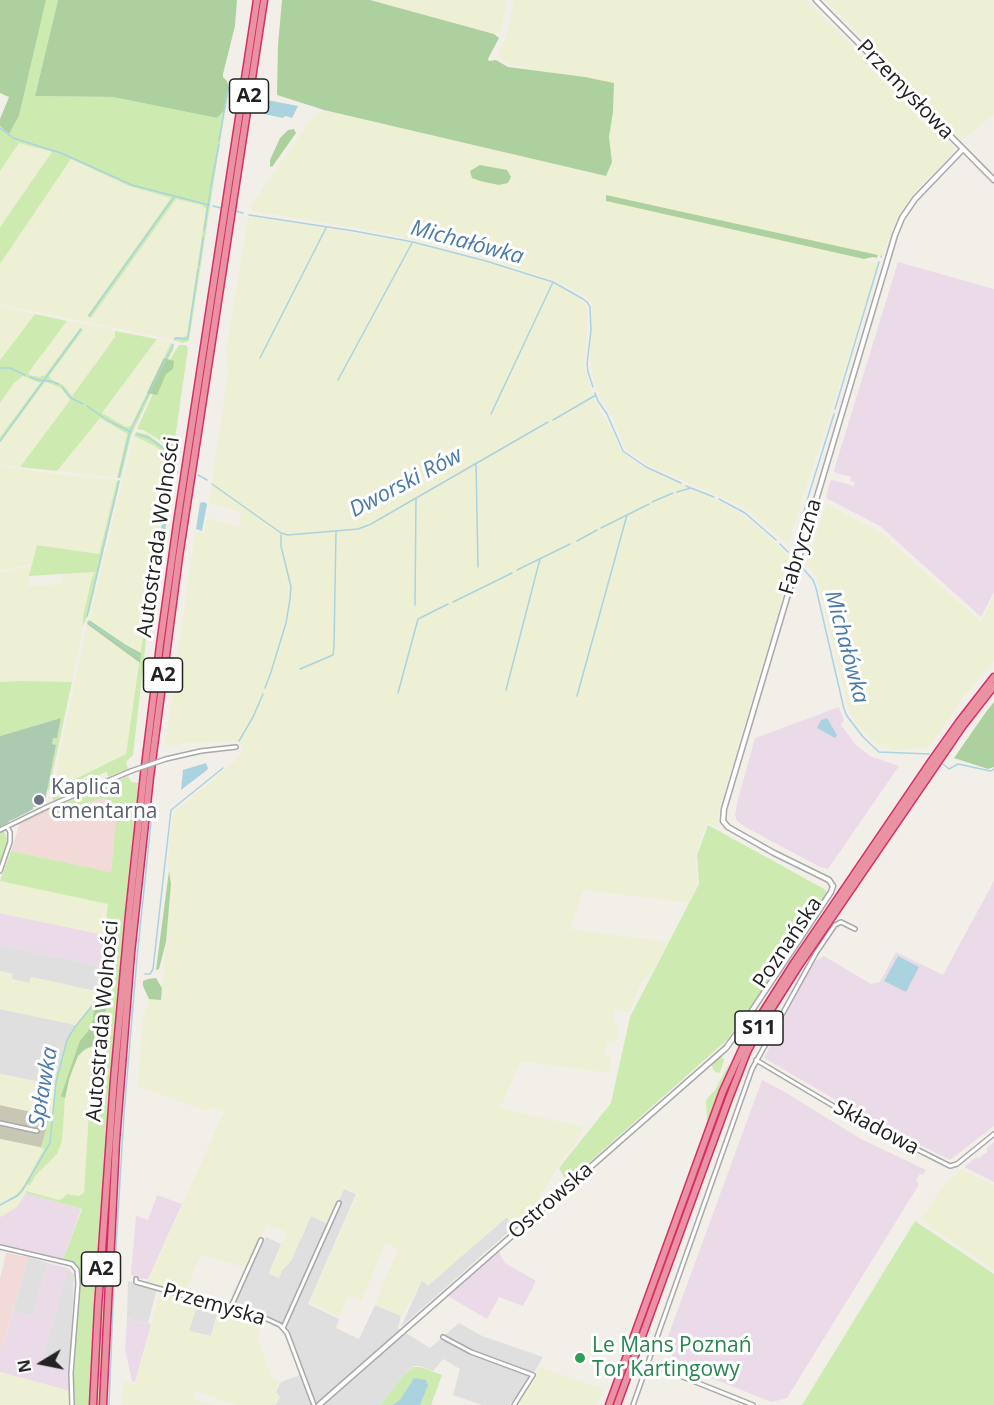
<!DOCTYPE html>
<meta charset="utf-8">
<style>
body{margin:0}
#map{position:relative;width:994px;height:1405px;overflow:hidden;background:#f2efe9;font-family:"Open Sans",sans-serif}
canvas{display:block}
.north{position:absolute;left:12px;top:1333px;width:60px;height:60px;-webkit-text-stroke:4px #fff;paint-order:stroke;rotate:260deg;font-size:16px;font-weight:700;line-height:24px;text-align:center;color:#222}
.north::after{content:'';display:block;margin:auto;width:21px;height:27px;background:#222;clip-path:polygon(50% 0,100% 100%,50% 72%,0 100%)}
</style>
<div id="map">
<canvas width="994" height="1405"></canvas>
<div class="north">N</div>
</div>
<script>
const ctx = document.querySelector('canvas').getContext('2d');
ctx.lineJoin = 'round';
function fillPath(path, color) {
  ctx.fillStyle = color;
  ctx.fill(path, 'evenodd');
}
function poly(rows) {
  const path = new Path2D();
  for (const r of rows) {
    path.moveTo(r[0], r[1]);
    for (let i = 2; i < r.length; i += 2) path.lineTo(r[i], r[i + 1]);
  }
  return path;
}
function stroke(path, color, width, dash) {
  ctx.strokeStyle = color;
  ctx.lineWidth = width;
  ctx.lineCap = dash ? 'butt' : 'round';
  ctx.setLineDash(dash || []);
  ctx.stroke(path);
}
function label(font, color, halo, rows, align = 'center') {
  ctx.font = font + ' "Open Sans",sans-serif';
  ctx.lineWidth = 6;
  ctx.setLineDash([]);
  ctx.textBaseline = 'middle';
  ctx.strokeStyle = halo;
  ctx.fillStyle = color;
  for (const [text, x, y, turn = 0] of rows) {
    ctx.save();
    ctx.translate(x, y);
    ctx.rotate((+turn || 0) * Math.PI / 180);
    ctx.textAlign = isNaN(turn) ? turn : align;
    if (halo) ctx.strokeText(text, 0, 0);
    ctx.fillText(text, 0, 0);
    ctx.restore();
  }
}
fillPath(poly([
 [0,945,101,966,95,991,31,977,29,983,11,979,12,974,0,971],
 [0,1009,76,1025,68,1035,56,1075,55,1085,0,1074],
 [344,1189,356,1194,308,1304,339,1319,336,1328,359,1339,375,1305,401,1316,398,1328,430,1348,459,1323,482,1336,543,1357,538,1366,521,1391,509,1405,482,1405,453,1395,460,1369,443,1359,433,1371,421,1366,413,1366,402,1377,380,1405,275,1405,280,1397,276,1392,281,1382,303,1374,289,1333,281,1323,268,1316,233,1307,266,1237,281,1244,269,1273,279,1278,282,1270,291,1261,311,1216,328,1224],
 [507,1217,515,1226,401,1327,422,1280,428,1285],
 [28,1257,48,1263,33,1316,13,1311],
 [68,1268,74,1275,70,1367,42,1360],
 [128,1281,157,1289,148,1323,127,1319],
 [198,1301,219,1307,211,1336,189,1331]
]), '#e0dfdf');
fillPath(poly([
 [105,798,117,811,111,872,11,851,20,823,47,810,58,817,75,806],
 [6,1253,28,1257,2,1349,0,1349,0,1279]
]), '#f2dad9');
fillPath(poly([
 [898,262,994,289,994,592,981,617,880,526,826,498,830,481,833,480,854,486,855,482,850,481,851,477,836,473,834,470],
 [839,707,844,720,841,725,856,745,870,756,899,766,828,869,818,866,747,828,737,821,735,815,737,803,755,738],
 [994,881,994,1126,950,1160,870,1120,764,1058,812,963,824,956,871,984,880,982,896,952,943,975],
 [0,913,105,935,101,966,0,945],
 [762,1080,785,1092,861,1139,926,1170,923,1175,920,1174,916,1180,918,1183,918,1186,787,1398,772,1402,703,1375,663,1350],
 [994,1142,994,1182,964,1167,976,1157,979,1158,987,1152,987,1148],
 [25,1193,81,1209,63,1259,0,1244,0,1217,17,1207],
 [157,1195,182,1204,148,1279,136,1279,131,1274,136,1216,148,1220],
 [499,1252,505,1263,536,1281,523,1306,499,1297,487,1319,446,1295],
 [48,1263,68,1268,42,1360,70,1367,69,1391,0,1372,0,1349,2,1349,13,1311,33,1316],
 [127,1319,151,1324,135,1382,132,1381,125,1349]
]), '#ebdbe8');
fillPath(poly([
 [0,1105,50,1116,41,1148,0,1139]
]), '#c7c7b4');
fillPath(poly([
 [370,0,506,0,503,22,500,32,494,34],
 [514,0,806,0,953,146,953,153,913,194,893,227,882,256,606,196,607,201,879,263,788,544,748,510,719,496,647,465,625,448,612,416,599,396,593,378,590,360,592,303,587,297,557,281,462,251,379,232,252,211,250,207,312,117,324,110,606,176,612,162,609,137,613,112,614,83,585,77,573,77,525,68,508,64,500,58,498,54,507,34],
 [825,0,994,0,994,115,961,140],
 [19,143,53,152,0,227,0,171],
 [71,159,129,186,171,198,87,315,92,317,176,198,202,205,206,209,187,335,183,337,175,337,173,340,0,304,0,264],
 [248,216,415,243,486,262,556,284,581,300,588,309,584,367,598,408,607,422,621,451,644,468,716,499,743,515,778,545,793,562,719,810,717,827,706,823,695,856,698,884,689,903,583,890,570,929,668,942,653,970,641,982,630,1011,625,1013,619,1009,613,1010,613,1018,618,1029,618,1040,608,1042,604,1055,612,1057,609,1073,521,1061,500,1108,584,1127,577,1141,559,1165,532,1209,515,1226,506,1217,428,1286,422,1280,402,1316,375,1304,398,1249,386,1243,361,1301,349,1296,339,1317,309,1302,358,1193,344,1187,328,1223,311,1216,291,1260,282,1270,279,1278,269,1274,287,1232,267,1224,247,1268,201,1255,184,1293,147,1283,224,1112,212,1107,207,1111,138,1087,142,1022,149,999,161,999,171,884,168,864,172,814,237,759,244,748,239,742,186,743,165,746,195,532,204,533,207,518,239,527,241,512,210,503,211,487,228,372,226,350],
 [0,306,35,314,0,360],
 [67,321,109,328,115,331,116,333,115,337,72,396,49,378,49,376,82,330,80,328,45,375,39,377,27,373],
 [157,339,171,343,131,426,126,427,102,414],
 [23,376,40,383,0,437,0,403,14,383],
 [45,382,61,388,70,400,20,467,0,465,0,443],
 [99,418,127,434,117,478,57,471],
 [134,436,156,446,170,459,141,653,126,645,89,620],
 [0,466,56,474,117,480,99,554,37,545,32,564,0,571],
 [826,504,880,532,981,622,994,596,994,661,965,695,929,748,894,750,877,745,854,721,848,707,817,578,807,565],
 [31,566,28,586,61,584,63,574,95,572,83,616,83,626,72,682,19,681,0,682,0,573],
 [87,624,140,663,126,754,71,781,54,782],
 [0,881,108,903,105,935,0,913],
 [0,971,13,974,12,979,29,983,31,977,95,991,93,1004,76,1025,0,1009],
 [93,1046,84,1193,79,1196,67,1194,62,1199,59,1200,27,1191,17,1207,0,1217,0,1206,19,1196,27,1184,30,1185,36,1175,57,1154,62,1141,65,1098,72,1069,78,1056,81,1052],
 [0,1074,55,1085,52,1116,0,1105],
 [0,1139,45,1148,25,1184,17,1194,0,1204],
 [962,1169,994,1185,994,1270,920,1220,944,1184],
 [163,1292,197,1301,189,1331,211,1337,220,1307,265,1319,259,1332,258,1340,272,1378,280,1381,276,1392,280,1397,274,1405,235,1405,195,1391,193,1400,216,1405,122,1405,123,1381,135,1384,159,1295],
 [540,1367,603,1389,596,1405,516,1405],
 [0,1372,70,1391,70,1405,0,1405]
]), '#eef0d5');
fillPath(poly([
 [46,0,58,0,35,96,113,97,217,118,225,110,189,341,183,343,173,340,175,337,183,337,187,335,206,209,202,205,176,199,91,318,87,316,171,198,129,186,71,159,0,264,0,227,52,152,19,143,0,171,0,126,9,134,19,116],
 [259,0,261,0,232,191,230,191],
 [227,216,228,216,203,383,201,382],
 [35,314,67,321,28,373,30,375,39,377,45,375,80,328,83,330,49,376,52,380,63,385,72,396,115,337,115,331,157,339,102,413,126,427,131,426,171,343,174,344,173,351,163,368,131,436,121,478,117,478,127,434,100,418,57,471,20,467,70,400,61,388,46,382,45,382,0,443,0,437,40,383,23,376,14,383,0,403,0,360],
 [179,345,186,345,188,348,174,446,170,447,150,434,143,430,137,429,164,369],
 [136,432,147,434,166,448,173,449,172,460,170,459,155,446,134,436],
 [192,440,194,440,175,568,146,790,116,1109,112,1170,101,1405,95,1405,100,1310,121,1016,145,786,161,657],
 [117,480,120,481,89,613,83,626,83,616,88,595,92,577,95,572,29,576,37,545,99,554],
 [157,540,164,540,154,607,147,632,133,755,126,762,128,769,108,777,107,772,106,772,87,781,86,783,87,786,53,801,52,792,56,786,70,786,93,775,92,774,70,784,55,784,55,782,71,781,126,754],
 [19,681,72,682,49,790,47,790,56,745,52,744,53,737,57,738,61,718,0,736,0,682],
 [128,776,131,782,139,783,126,900,112,1062,94,1316,90,1405,74,1405,74,1377,79,1273,75,1264,63,1259,82,1209,25,1193,26,1191,59,1200,62,1199,67,1194,79,1196,84,1193,93,1046,81,1052,78,1056,72,1069,65,1098,62,1141,57,1154,36,1175,30,1185,27,1185,19,1196,0,1205,0,1204,17,1194,25,1184,44,1149,41,1148,50,1116,52,1116,56,1075,68,1035,93,1004,101,966,108,904,0,881,11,851,111,872,117,809,105,798,75,806,70,813,58,817,47,810],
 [708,825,826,890,827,895,728,1039,567,1182,559,1168,611,1103,630,1017,699,884,697,855],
 [4,831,8,841,7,848,0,866,0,833],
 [719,1057,723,1058,724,1061,720,1072,718,1073,714,1071,711,1064],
 [729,1064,729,1066,709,1119,707,1121,706,1100,715,1090],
 [915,1221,994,1274,994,1405,802,1405],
 [413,1367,421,1367,442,1375,431,1405,380,1405,402,1377]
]), '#cdebb0');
fillPath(poly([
 [0,0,46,0,19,116,9,134,0,126,0,119,9,97,0,93],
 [58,0,237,0,235,26,223,74,223,77,227,81,229,88,225,110,217,118,113,97,35,96],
 [282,0,370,0,494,34,499,38,488,59,489,61,496,60,508,67,585,77,614,83,613,112,609,137,612,162,606,176,324,110,277,95,278,45],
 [294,129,296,133,272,167,270,166,270,160,280,138,288,130],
 [480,165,507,170,511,177,508,183,499,185,480,181,472,178,470,171],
 [606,195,878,255,877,258,873,257,864,259,606,201],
 [164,358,174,361,173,369,166,374,157,395,147,393],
 [89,620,126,645,141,653,140,663,87,624],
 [994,702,994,767,988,769,954,758,986,712],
 [169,871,171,884,166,942,159,969,156,970],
 [156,978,162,988,161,1000,149,999,143,986,143,981,148,979],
 [101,1001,104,1003,106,1008,105,1019,97,1023,93,1046,85,1049,78,1056,69,1079,65,1098,61,1096,77,1049,80,1041,88,1031,93,1020,94,1008]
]), '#add19e');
fillPath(poly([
 [61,718,57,738,53,738,52,744,56,745,45,801,37,807,33,807,33,809,28,812,12,820,9,821,9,822,0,827,0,736]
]), '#aacbaf');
fillPath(poly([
 [267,100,298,106,292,118,285,116,283,118,264,114],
 [171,476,173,478,164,538,163,539,160,537,166,493,168,493],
 [204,502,207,504,202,531,196,529,200,503],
 [827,718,837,735,835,738,817,728,821,720],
 [206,763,208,768,207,770,181,790,183,770],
 [898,956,919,967,906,992,884,981],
 [414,1378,426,1380,428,1385,420,1405,393,1405,400,1400]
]), '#aad3df');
stroke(poly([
 [0,128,13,138,61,153,132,185,209,205],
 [219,141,228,89],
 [210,191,219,144],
 [213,206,221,208],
 [235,211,243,213],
 [249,215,354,231,413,242,486,261,553,282,583,299,587,302,590,307,591,330,587,364,588,372,593,387],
 [204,231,210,193],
 [881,257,881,256],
 [199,266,203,238],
 [89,316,174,197],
 [175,339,177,338,186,339,188,337,198,269],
 [260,358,326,228],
 [0,368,10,368,25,375],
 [30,377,38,380,50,381,59,384],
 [338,380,412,243],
 [62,387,71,398,83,404],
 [595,393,598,401,607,414,623,451,646,467,681,483],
 [87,406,107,420,131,432],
 [835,409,879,262],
 [491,414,553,282],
 [553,420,596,395],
 [137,434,149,438,171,454],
 [0,441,81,329],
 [176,458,177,463,175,470,178,472],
 [476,463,478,567],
 [198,475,207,480],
 [119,477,130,431,173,345],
 [212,484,281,533,288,535,358,529,371,524,548,422],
 [686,486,714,497],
 [677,492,691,488],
 [719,499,745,513,776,540],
 [652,502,673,493],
 [601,528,649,504],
 [577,541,597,530],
 [780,544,788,552],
 [792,556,795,560],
 [793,558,797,536,809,494,834,414],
 [800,565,813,580,816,588,844,709,847,716,863,737,879,752,929,754],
 [517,570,570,544],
 [453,602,512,573],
 [415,605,416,498],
 [87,616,119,481],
 [88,622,140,657],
 [300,669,333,655,334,646,336,532],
 [265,688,271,672,286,623,290,599,291,587,281,546,281,535],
 [506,690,540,559],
 [398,693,418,619,448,604],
 [577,696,627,515],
 [239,741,253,717,263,694],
 [943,764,949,769,958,764,981,769,991,771,994,769],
 [145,974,150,974,153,969,171,810,223,768],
 [0,1205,17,1196,22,1191,50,1143,56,1082,67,1040,75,1027,96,1001,106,971,110,970],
 [109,1405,114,1281,124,1114,137,958,151,822]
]), '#aad3df', 1.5);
const minor = poly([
 [166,759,201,751,236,747],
 [0,830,49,806,131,771],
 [0,871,10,842,10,832,7,827],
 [756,1060,847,1114,950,1166,957,1164,994,1134],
 [0,1123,37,1131],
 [0,1247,68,1263,72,1264,77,1270,78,1283,71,1373,72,1405],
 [136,1279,136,1282,267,1319,280,1325,287,1333,314,1405],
 [230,1309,261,1240],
 [283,1328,339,1203],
 [443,1337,471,1352,533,1375,514,1405],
 [648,1363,753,1405],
 [633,1405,752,1069,816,953,835,925,841,922,855,929]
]);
const tertiary = poly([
 [816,0,994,180],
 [319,1405,726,1048,737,1033,831,892,833,886,829,880,774,853,728,827,723,821,724,809,895,235,902,218,915,199,963,149]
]);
const motorway = poly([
 [93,1405,98,1307,114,1079,129,914,144,774,160,645,177,523,257,0],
 [103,1405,116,1141,131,953,150,777,179,557,264,0],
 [609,1405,723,1091,749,1034,794,963,930,763,959,722,994,677],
 [617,1405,728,1101,747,1052,760,1027,798,967,934,768,962,727,994,686]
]);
stroke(minor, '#a9a9a9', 6);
stroke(tertiary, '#a9a9a9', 7);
stroke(motorway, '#dc2a67', 9);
stroke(minor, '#fff', 3);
stroke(tertiary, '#fff', 4);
stroke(motorway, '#e892a2', 6);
const minorBridge = poly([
 [131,771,166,759]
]);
stroke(minorBridge, '#a9a9a9', 6, []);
stroke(minorBridge, '#fff', 3);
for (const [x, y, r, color] of [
 [39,800,6,"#6b7280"],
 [580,1358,6,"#2e9e5b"]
]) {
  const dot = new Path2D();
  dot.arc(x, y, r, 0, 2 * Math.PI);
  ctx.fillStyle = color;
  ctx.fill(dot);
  stroke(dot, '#fff', 2);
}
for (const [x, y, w] of [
 [249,96,39],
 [163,675,39],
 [759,1028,48],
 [101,1269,39]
]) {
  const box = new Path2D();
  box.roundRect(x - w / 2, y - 17, w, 34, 4.5);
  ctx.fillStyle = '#fff';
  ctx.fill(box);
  stroke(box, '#222', 1.5);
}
label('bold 20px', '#222', null, [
 ["A2",249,96],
 ["A2",163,675],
 ["S11",759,1028],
 ["A2",101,1269]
]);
label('21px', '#222', '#fff', [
 ["Przemysłowa",905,90,46],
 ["Autostrada Wolności",159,537,-82],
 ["Fabryczna",801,547,-73],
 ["Poznańska",788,943,-56],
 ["Autostrada Wolności",103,1021,-85],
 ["Składowa",876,1128,28],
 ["Ostrowska",551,1201,-41],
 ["Przemyska",214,1305,16]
]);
label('21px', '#5b616d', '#fff', [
 ["Kaplica",51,788],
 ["cmentarna",51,812]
], 'left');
label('21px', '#27864d', '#fff', [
 ["Le Mans Poznań",592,1346],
 ["Tor Kartingowy",592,1370]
], 'left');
label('italic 22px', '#4a7aab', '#fff', [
 ["Michałówka",467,243,15],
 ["Dworski Rów",406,483,-28],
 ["Michałówka",846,647,75],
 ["Spławka",44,1087,-80]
]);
</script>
